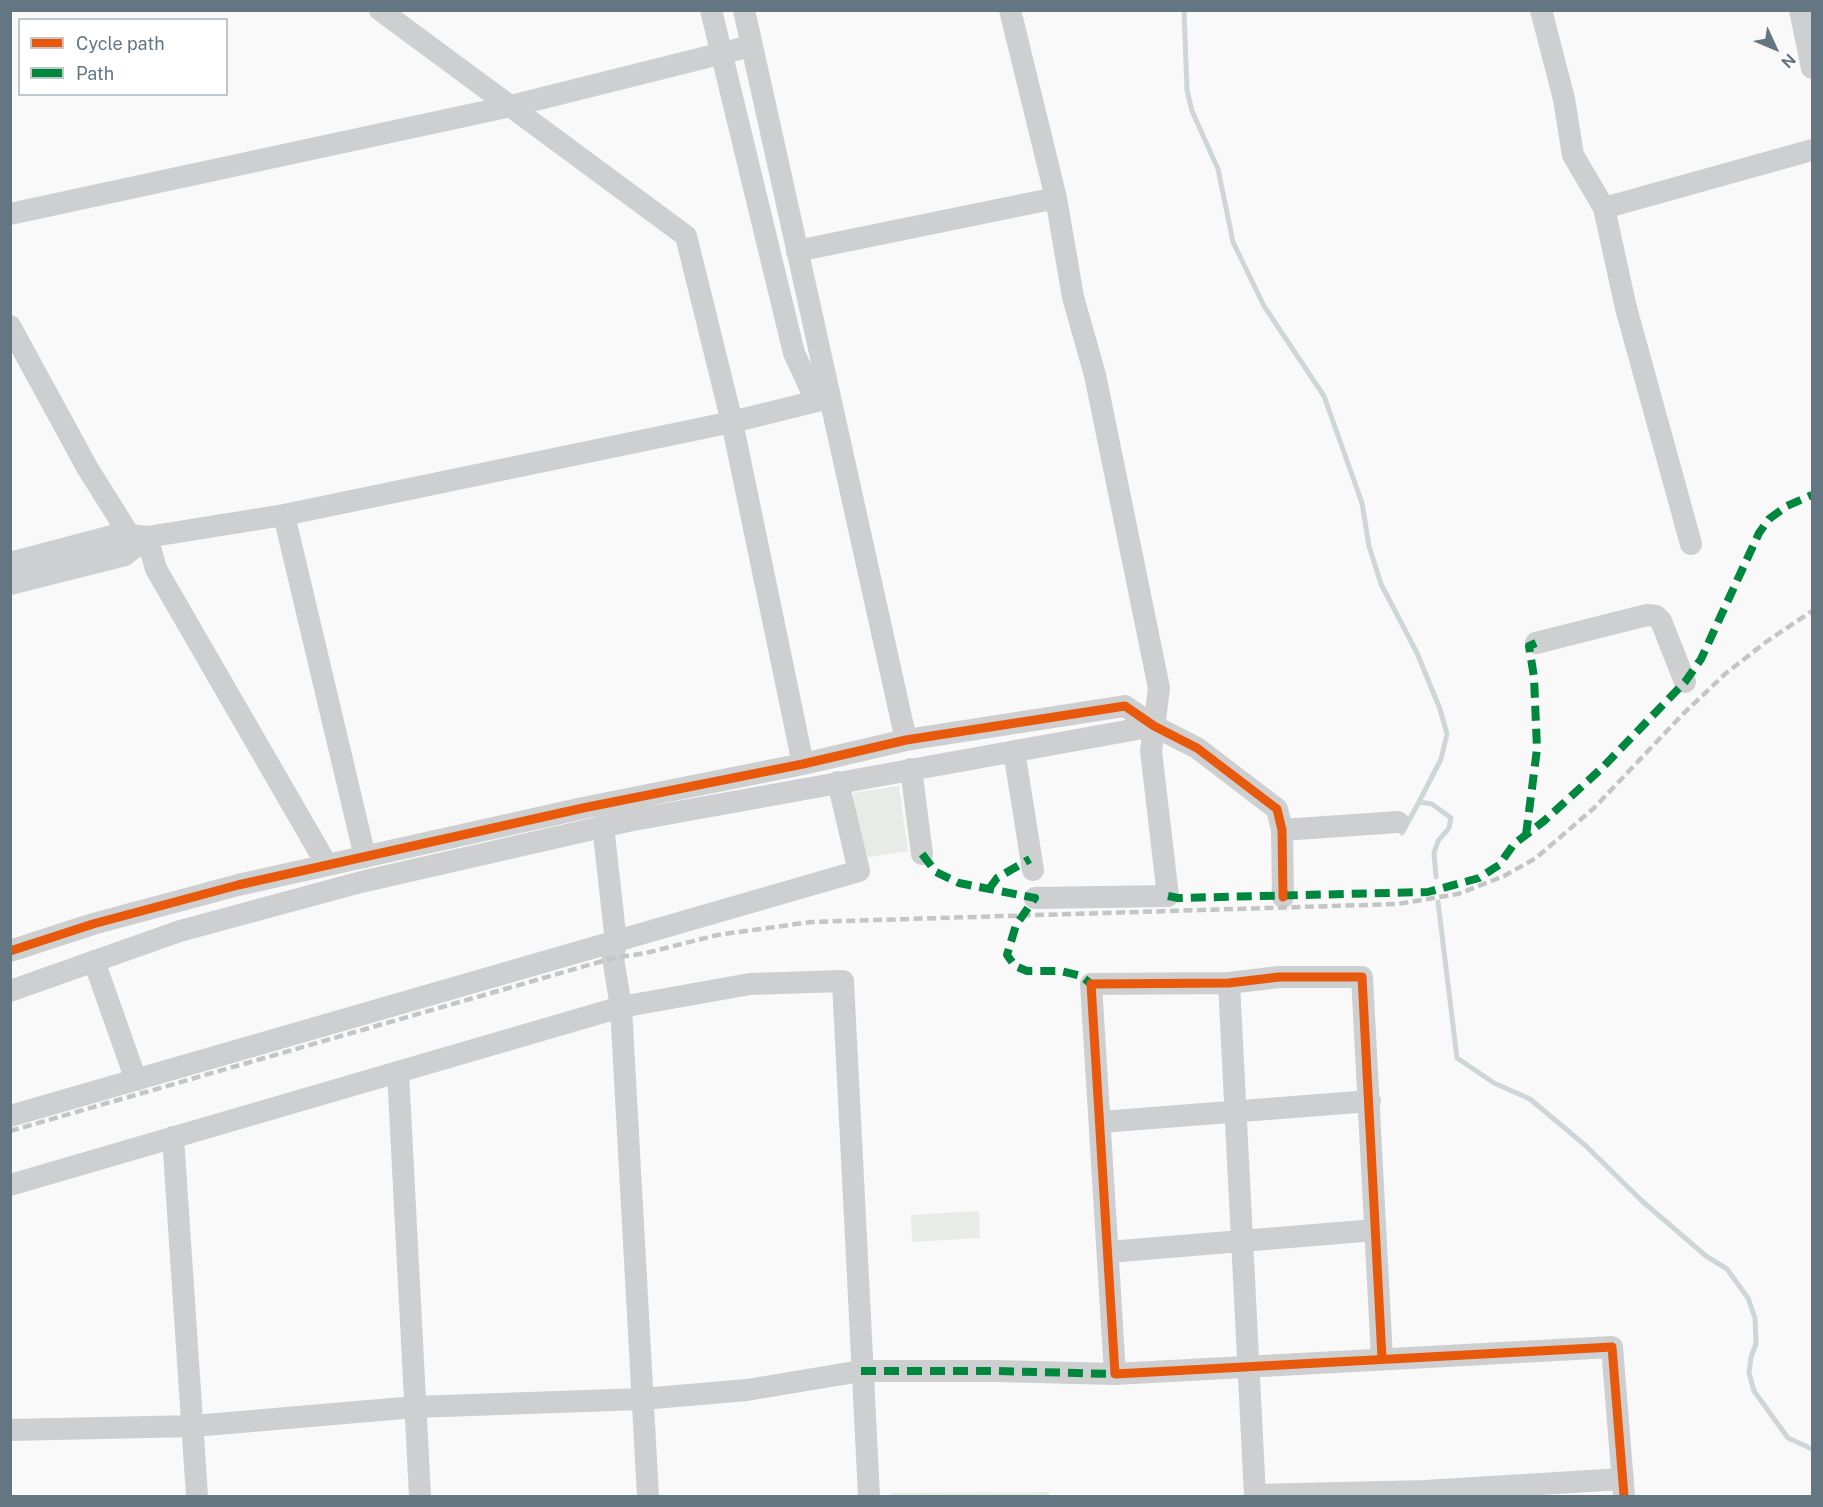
<!DOCTYPE html>
<style>
body{margin:0}
#map{position:relative;width:1823px;height:1507px;overflow:hidden;background:#f9f9f9;font-family:"Public Sans",sans-serif}
canvas{display:block}
.frame{position:absolute;inset:0;border:12px solid #657683;pointer-events:none}
.legend{position:absolute;left:18px;top:18px;width:210px;height:78px;box-sizing:border-box;background:#fff;border:2px solid #c1c8cd;margin:0;padding:8px 10px;list-style:none;font-size:18px;color:#657683}
.legend li{display:flex;align-items:center;gap:12px;height:30px}
.legend b{width:30px;border:2px solid #c1c8cd}
.north{position:absolute;left:1745px;top:18px;width:60px;height:60px;-webkit-text-stroke:4px #fff;paint-order:stroke;rotate:134deg;font-size:16px;font-weight:700;line-height:24px;text-align:center;color:#657683}
.north::after{content:'';display:block;margin:auto;width:21px;height:27px;background:#657683;clip-path:polygon(50% 0,100% 100%,50% 72%,0 100%)}
</style>
<div id="map">
<canvas width="1823" height="1507"></canvas>
<div class="frame"></div>
<ul class="legend">
<li><b style="height:8px;background:#e8590c"></b>Cycle path</li>
<li><b style="height:8px;background:#00873e"></b>Path</li>
</ul>
<div class="north">N</div>
</div>
<script>
const ctx = document.querySelector('canvas').getContext('2d');
ctx.lineJoin = 'round';
function fillPath(path, color) {
  ctx.fillStyle = color;
  ctx.fill(path, 'evenodd');
}
function poly(rows) {
  const path = new Path2D();
  for (const r of rows) {
    path.moveTo(r[0], r[1]);
    for (let i = 2; i < r.length; i += 2) path.lineTo(r[i], r[i + 1]);
  }
  return path;
}
function stroke(path, color, width, dash) {
  ctx.strokeStyle = color;
  ctx.lineWidth = width;
  ctx.lineCap = dash ? 'butt' : 'round';
  ctx.setLineDash(dash || []);
  ctx.stroke(path);
}
fillPath(poly([
 [899,786,908,851,862,858,853,793],
 [979,1211,980,1238,912,1242,911,1215],
 [1049,1492,1049,1496,891,1496,891,1493]
]), '#e8ebe6');
stroke(poly([
 [1184,10,1187,90,1192,111,1218,169,1233,242,1264,306,1324,396,1362,503,1369,546,1381,584,1417,653,1440,709,1447,734,1441,759,1419,802,1432,804,1451,818,1449,828,1438,841,1434,853,1436,877],
 [1402,833,1419,802],
 [1438,902,1457,1058,1494,1083,1530,1099,1586,1146,1641,1200,1706,1256,1727,1269,1748,1298,1755,1318,1756,1344,1751,1357,1749,1373,1754,1391,1788,1438,1812,1449]
]), '#ced6d9', 5);
stroke(poly([
 [380,10,686,236,732,422,803,764],
 [711,10,794,353,816,401],
 [744,10,906,740],
 [1010,10,1056,198,1073,297,1095,375,1159,688,1151,751,1168,896,1035,898],
 [1541,10,1564,99,1573,155,1604,208,1626,308,1691,544],
 [1800,10,1812,68],
 [1604,208,1812,150],
 [10,214,511,106,751,46],
 [797,251,1056,198],
 [10,326,88,469,130,536],
 [284,515,365,857],
 [10,563,120,534,147,537,284,515,732,422,829,398],
 [10,584,125,555,147,537,156,569,327,865],
 [1536,643,1647,615,1656,616,1661,621,1685,682],
 [1014,751,1033,870],
 [911,769,922,854],
 [603,826,616,942,613,958,621,1007,648,1496],
 [1282,830,1398,822],
 [10,951,93,924,238,885,583,808,803,764,906,740,1125,706,1154,726,1197,748,1277,809,1282,830,1283,897],
 [94,961,136,1080],
 [1229,983,1255,1496],
 [10,991,180,931,361,882,628,821,1154,726],
 [398,1072,420,1496],
 [10,1116,859,871,838,782],
 [1101,1122,1370,1101],
 [173,1137,197,1496],
 [10,1185,621,1007,750,984,843,981,869,1496],
 [1108,1252,1375,1230],
 [1115,1374,1091,984,1229,983,1279,977,1362,977,1382,1358],
 [10,1430,194,1426,415,1407,642,1399,747,1390,861,1371,996,1371,1115,1374,1612,1347,1624,1496],
 [1255,1495,1425,1491,1623,1479]
]), '#cecfd0', 22);
stroke(poly([
 [10,1131,613,958,646,953,717,935,811,922,1397,904,1458,894,1504,876,1536,858,1594,808,1682,715,1725,674,1766,642,1812,611]
]), '#c3c5c6', 4.5, [9, 4.5]);
stroke(poly([
 [1526,835,1537,749,1534,677,1529,646,1536,643],
 [922,854,936,872,959,883,1035,898,1016,925,1007,955,1015,966,1027,971,1061,971,1081,976,1091,984],
 [989,889,997,878,1030,859],
 [1168,896,1178,898,1428,892,1479,878,1499,865,1514,844,1544,821,1602,768,1685,682,1701,659,1759,533,1769,519,1787,506,1812,495],
 [861,1371,996,1371,1115,1374]
]), '#00873e', 8, [15, 8]);
stroke(poly([
 [10,951,93,924,238,885,583,808,803,764,906,740,1125,706,1154,726,1197,748,1277,809,1282,830,1283,897],
 [1382,1358,1362,977,1279,977,1229,983,1091,984,1115,1374,1612,1347,1624,1496]
]), '#e8590c', 9);
</script>
